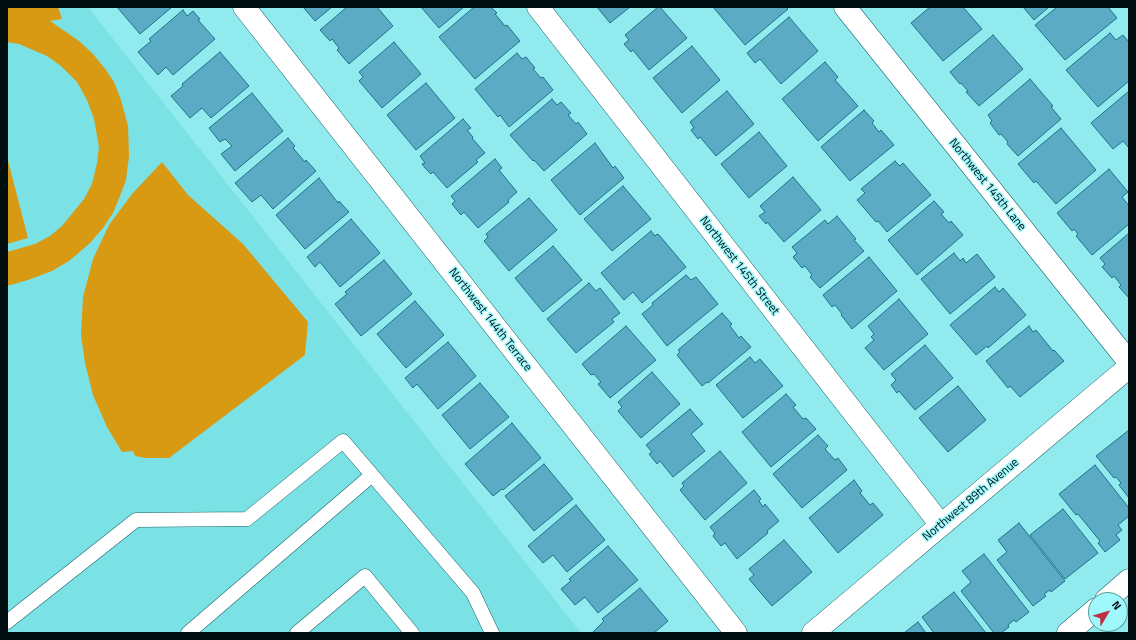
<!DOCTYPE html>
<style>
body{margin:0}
#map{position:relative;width:1136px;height:640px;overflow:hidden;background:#91ebee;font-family:"Titillium Web",sans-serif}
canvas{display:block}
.frame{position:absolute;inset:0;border:8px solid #000e0f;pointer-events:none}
.north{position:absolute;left:1088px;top:592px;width:40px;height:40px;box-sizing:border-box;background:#9ef8fc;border:1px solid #5f9a9d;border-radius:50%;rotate:52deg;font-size:11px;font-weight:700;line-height:16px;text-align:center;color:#000e0f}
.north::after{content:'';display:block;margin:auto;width:14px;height:18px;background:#bf2e42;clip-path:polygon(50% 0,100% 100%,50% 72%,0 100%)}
</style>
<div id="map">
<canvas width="1136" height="640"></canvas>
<div class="frame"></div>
<div class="north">N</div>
</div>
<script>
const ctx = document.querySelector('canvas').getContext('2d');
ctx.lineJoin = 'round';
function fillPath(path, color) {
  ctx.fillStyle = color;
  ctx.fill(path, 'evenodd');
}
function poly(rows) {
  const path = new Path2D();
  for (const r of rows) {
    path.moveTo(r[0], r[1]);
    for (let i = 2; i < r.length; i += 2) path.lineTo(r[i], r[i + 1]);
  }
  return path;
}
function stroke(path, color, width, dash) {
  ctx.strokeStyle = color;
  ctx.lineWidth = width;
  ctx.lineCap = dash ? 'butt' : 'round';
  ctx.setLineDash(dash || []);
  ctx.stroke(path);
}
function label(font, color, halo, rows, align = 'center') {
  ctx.font = font + ' "Titillium Web",sans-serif';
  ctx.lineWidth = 3;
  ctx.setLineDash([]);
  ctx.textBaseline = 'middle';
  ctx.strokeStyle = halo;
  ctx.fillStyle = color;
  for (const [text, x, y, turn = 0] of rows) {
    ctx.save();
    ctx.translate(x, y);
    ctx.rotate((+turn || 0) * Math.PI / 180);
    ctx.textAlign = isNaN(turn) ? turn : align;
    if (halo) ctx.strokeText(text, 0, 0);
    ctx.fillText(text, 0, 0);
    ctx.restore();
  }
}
fillPath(poly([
 [7,7,88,7,581,633,7,633]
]), '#7ae1e5');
fillPath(poly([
 [7,7,58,7,62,19,50,21,79,41,93,54,106,70,114,82,121,100,128,126,129,156,126,180,120,196,113,213,103,228,90,243,69,261,52,271,28,280,7,286,7,252,35,244,50,236,62,226,84,199,92,184,97,163,99,147,94,119,87,100,77,82,61,66,47,56,19,44,7,42],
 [7,157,28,238,7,244],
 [162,162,188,195,243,244,308,322,305,355,169,458,146,458,135,456,133,451,122,452,107,427,93,395,85,363,81,335,83,297,93,259,109,225,132,194]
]), '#d89913');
const building = poly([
 [117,7,172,7,140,34,117,7],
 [303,7,332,7,315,21,303,7],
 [347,7,377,7,393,26,349,64,337,50,339,48,332,39,330,41,320,30,347,7],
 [421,7,464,7,439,28,421,7],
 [474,7,491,7,497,13,495,14,505,26,507,25,520,41,475,79,439,37,474,7],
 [597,7,630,7,610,23,597,7],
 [658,7,660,7,687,38,649,70,633,50,631,52,624,44,629,40,625,35,658,7],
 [713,7,786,7,788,9,745,45,713,7],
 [930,7,963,7,982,29,943,61,911,23,930,7],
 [1023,7,1049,7,1034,20,1023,7],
 [1057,7,1108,7,1117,18,1065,60,1035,25,1057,7],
 [183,10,187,16,193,11,200,19,198,20,215,39,173,75,166,67,158,75,138,52,151,41,149,39,183,10],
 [789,17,818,51,781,84,760,59,755,63,747,53,789,17],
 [1110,33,1116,40,1123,35,1129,42,1129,81,1098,107,1066,70,1110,33],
 [993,35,1023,69,979,106,966,92,968,91,961,83,960,84,950,72,993,35],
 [394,42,421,74,382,108,359,81,363,77,359,72,394,42],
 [692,46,720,80,682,113,653,78,692,46],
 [220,52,249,86,211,118,202,108,190,118,171,96,183,86,182,84,220,52],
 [517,53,522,59,526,57,535,68,533,69,541,78,543,77,553,90,509,127,500,115,498,117,475,89,517,53],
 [825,62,838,77,835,80,858,106,818,141,782,99,825,62],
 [1030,79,1053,106,1051,107,1061,119,1018,156,1007,144,1008,142,1001,134,999,135,990,123,992,121,988,115,1030,79],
 [426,83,455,118,416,150,387,115,426,83],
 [727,91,754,124,716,156,700,137,698,139,691,130,694,128,690,122,727,91],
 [1129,91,1129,148,1123,141,1113,149,1091,123,1129,91],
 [252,93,283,131,235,171,221,154,232,146,225,139,220,142,209,128,252,93],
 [552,99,557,105,561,102,571,113,568,115,576,124,578,122,587,134,544,171,534,160,533,161,510,135,552,99],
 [864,110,874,121,872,123,879,132,881,130,894,145,850,181,821,147,864,110],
 [463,119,471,128,467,130,473,137,472,138,485,153,476,160,478,162,447,188,433,172,431,174,426,169,422,164,425,163,420,156,463,119],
 [1061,128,1096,170,1056,204,1036,181,1034,183,1018,164,1061,128],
 [759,132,787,166,749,198,721,164,759,132],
 [288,138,295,146,293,148,305,162,306,160,316,171,273,209,261,195,252,202,235,183,288,138],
 [595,143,613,168,615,166,624,178,580,215,551,180,595,143],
 [495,159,502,168,499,170,517,192,508,200,509,202,478,228,464,212,461,215,452,204,455,201,451,196,495,159],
 [895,161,900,166,903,163,931,195,887,232,878,221,876,222,857,200,865,193,861,189,895,161],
 [1109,169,1128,192,1122,197,1129,206,1129,224,1092,255,1076,236,1078,234,1074,229,1072,231,1057,213,1109,169],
 [793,177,821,210,784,242,767,222,766,224,759,216,765,212,760,206,793,177],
 [319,178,338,203,339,201,349,212,305,249,276,215,319,178],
 [623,186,651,219,612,251,584,219,623,186],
 [529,198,557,230,509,271,484,241,488,237,486,234,529,198],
 [934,201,944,212,941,214,949,223,951,221,963,235,917,275,888,240,934,201],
 [837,216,856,239,854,240,864,251,820,288,810,277,812,275,805,266,802,268,793,257,797,253,792,247,825,220,828,224,837,216],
 [351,219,380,253,340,287,320,262,315,267,307,257,351,219],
 [651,231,655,236,657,234,659,235,686,267,642,303,633,292,624,300,601,273,651,231],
 [1129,233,1129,298,1119,287,1121,285,1114,276,1112,278,1102,267,1105,264,1100,258,1129,233],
 [553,246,582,280,543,312,515,278,553,246],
 [954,253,960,261,963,258,966,263,977,254,995,277,950,314,921,279,954,253],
 [869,257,897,291,852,329,841,315,842,314,835,305,832,307,823,295,869,257],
 [384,260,412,294,361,336,335,304,347,294,345,292,384,260],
 [686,275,691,280,696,277,718,304,667,346,642,314,653,305,652,303,686,275],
 [589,283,596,291,600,288,620,313,612,319,614,322,576,353,547,319,589,283],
 [995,287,999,292,1003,288,1026,315,988,348,987,346,976,355,950,325,995,287],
 [899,299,928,334,884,370,865,348,874,340,871,337,874,334,868,326,899,299],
 [415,301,444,335,406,368,377,334,415,301],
 [722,313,732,324,730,326,739,338,741,336,751,347,708,383,707,382,702,386,677,355,680,352,678,350,722,313],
 [626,326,656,360,610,398,598,384,601,382,594,374,591,375,582,364,626,326],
 [1029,326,1033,332,1036,330,1053,351,1054,350,1064,361,1020,397,1010,386,1008,388,986,361,1029,326],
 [448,342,476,376,438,409,417,384,413,388,405,378,448,342],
 [925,345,953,378,915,410,899,391,897,393,891,385,896,380,891,374,925,345],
 [750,357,755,363,760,359,783,386,743,418,716,385,750,357],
 [652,372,680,404,641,438,618,411,622,407,618,402,652,372],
 [480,383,509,417,470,449,442,415,480,383],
 [958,386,986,420,948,452,919,418,958,386],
 [786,394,796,405,793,407,803,419,806,418,816,429,771,467,742,432,786,394],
 [690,409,703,424,691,434,705,451,673,477,660,461,657,464,649,454,652,452,646,445,690,409],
 [512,423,541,458,503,490,502,489,493,496,465,464,512,423],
 [1129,430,1129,498,1119,485,1121,483,1116,477,1114,478,1096,456,1129,430],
 [818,435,828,446,825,449,835,460,838,458,847,470,802,508,773,474,818,435],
 [720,451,747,483,705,520,680,490,684,486,682,483,720,451],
 [544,464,573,499,534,531,505,496,544,464],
 [1095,465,1129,508,1129,516,1118,525,1122,530,1116,535,1120,540,1105,552,1098,543,1100,541,1078,514,1076,515,1059,494,1095,465],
 [854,480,862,491,860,493,870,505,873,503,883,515,838,553,809,518,854,480],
 [754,490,761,499,759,501,763,507,765,504,779,521,767,531,768,533,737,559,725,543,721,546,713,536,715,533,710,527,754,490],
 [576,505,605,540,567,572,553,555,543,563,528,546,576,505],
 [1063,509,1098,553,1065,579,1030,535,1063,509],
 [1019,523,1065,581,1051,592,1050,590,1044,594,1046,596,1033,606,997,560,1007,552,998,540,1019,523],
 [784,540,812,572,772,606,749,579,754,575,749,569,784,540],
 [608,546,638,580,598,613,585,597,575,605,561,589,571,581,569,579,608,546],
 [984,554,1029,612,1016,622,1014,620,1008,625,1009,627,1001,633,994,633,961,591,971,582,962,571,984,554],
 [640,588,668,621,654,633,592,633,604,621,602,619,640,588],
 [954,592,986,633,934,633,922,617,954,592],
 [918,622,926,633,904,633,918,622]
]);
fillPath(building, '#5aabc3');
stroke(building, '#1a748a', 1);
const lane = poly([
 [7,622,136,520,247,519,343,441,473,593,492,633],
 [188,633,372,475],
 [297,633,365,576,412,633]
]);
const street = poly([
 [244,7,736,633],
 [538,7,941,525],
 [845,7,1129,362],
 [1106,600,1129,580],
 [1068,633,1096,609]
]);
const secondary = poly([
 [813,633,1129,367]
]);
stroke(lane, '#1d6568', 15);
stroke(street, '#1d6568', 23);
stroke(secondary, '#1d6568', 23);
stroke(lane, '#fff', 14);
stroke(street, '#fff', 22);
stroke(secondary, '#fff', 22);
label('12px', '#000e0f', '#9ef8fc', [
 ["Northwest 145th Lane",987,185,51],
 ["Northwest 145th Street",739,266,52],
 ["Northwest 144th Terrace",490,320,52],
 ["Northwest 89th Avenue",971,500,-40]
]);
</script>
